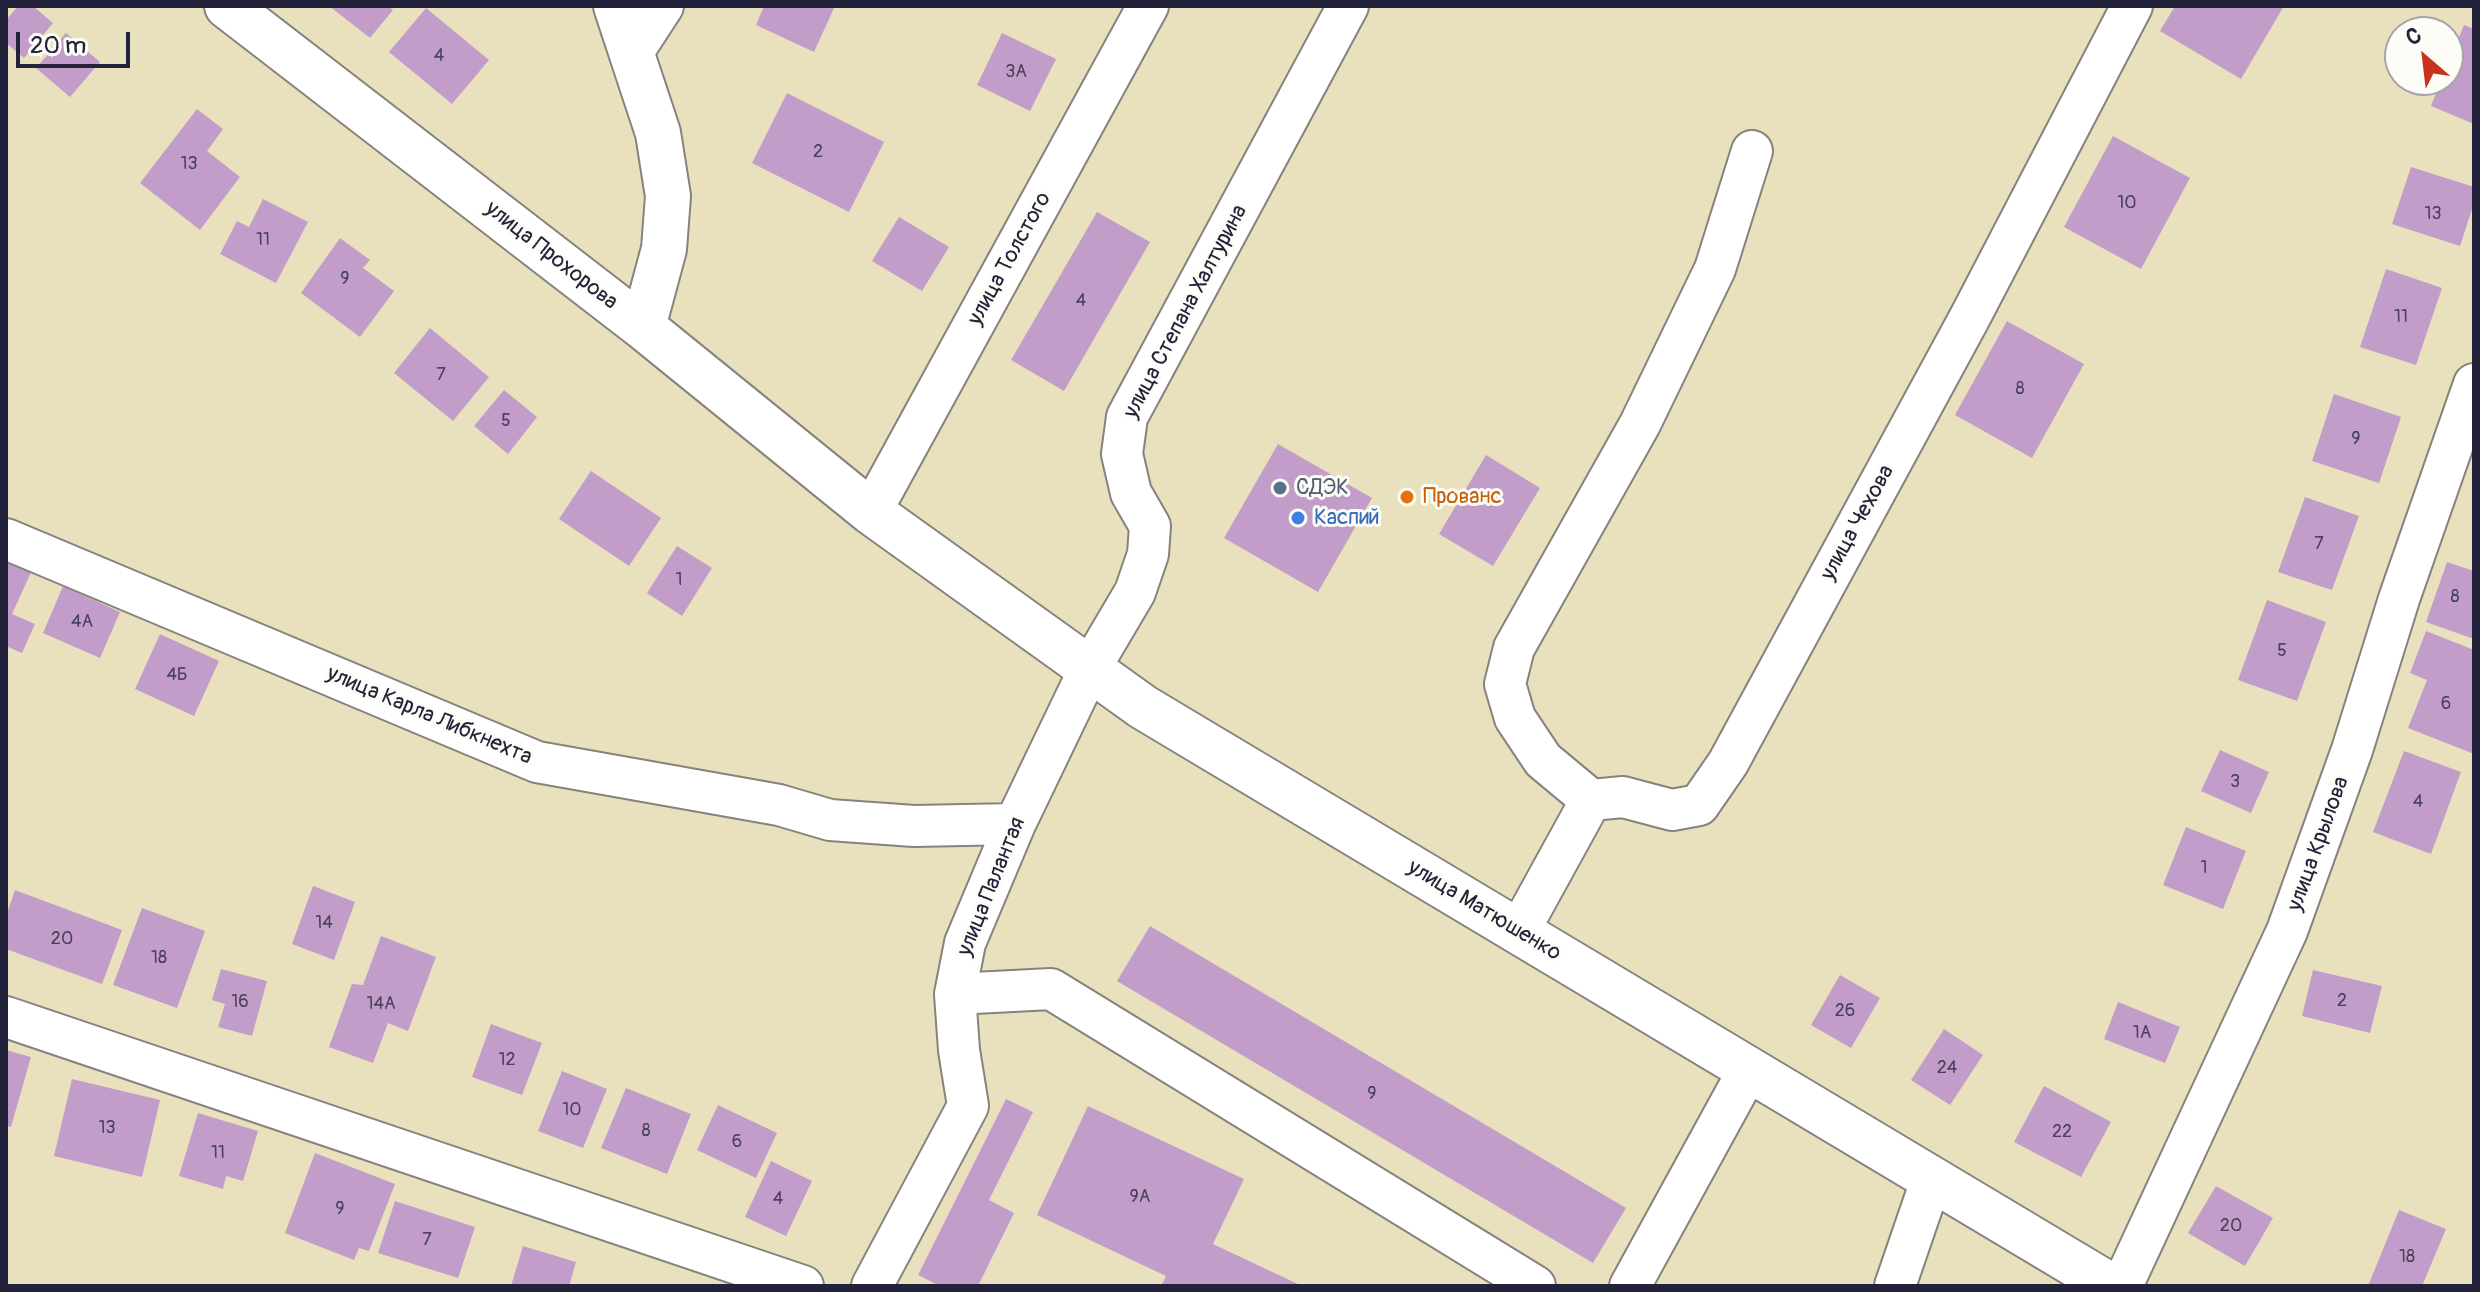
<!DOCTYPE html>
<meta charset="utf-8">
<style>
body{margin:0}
#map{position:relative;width:2480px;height:1292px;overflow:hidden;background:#e9e1be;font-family:Pangolin,sans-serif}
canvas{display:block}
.frame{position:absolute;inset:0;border:8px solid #22223b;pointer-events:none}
.north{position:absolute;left:2384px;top:16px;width:80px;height:80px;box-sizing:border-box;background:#fdfcf7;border:2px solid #a5a5ac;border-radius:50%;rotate:332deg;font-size:22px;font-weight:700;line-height:32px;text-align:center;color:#22223b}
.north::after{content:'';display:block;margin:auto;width:28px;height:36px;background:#c8321e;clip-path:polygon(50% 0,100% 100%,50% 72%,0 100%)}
.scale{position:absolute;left:16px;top:32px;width:114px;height:36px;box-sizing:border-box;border:4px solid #22223b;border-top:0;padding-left:10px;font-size:24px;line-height:28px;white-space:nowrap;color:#22223b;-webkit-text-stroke:6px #fdfcf7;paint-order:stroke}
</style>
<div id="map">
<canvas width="2480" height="1292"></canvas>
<div class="frame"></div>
<div class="north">С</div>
<div class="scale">20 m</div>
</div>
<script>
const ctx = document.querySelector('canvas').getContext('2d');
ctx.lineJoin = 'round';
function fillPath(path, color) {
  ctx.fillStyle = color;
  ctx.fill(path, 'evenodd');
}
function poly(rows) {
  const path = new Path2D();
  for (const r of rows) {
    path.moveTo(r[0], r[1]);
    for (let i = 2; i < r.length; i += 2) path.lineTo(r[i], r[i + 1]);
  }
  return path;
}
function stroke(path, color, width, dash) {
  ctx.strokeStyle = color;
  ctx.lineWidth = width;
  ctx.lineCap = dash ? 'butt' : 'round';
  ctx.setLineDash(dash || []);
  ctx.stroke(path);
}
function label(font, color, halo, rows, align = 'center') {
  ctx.font = font + ' Pangolin,sans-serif';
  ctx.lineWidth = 6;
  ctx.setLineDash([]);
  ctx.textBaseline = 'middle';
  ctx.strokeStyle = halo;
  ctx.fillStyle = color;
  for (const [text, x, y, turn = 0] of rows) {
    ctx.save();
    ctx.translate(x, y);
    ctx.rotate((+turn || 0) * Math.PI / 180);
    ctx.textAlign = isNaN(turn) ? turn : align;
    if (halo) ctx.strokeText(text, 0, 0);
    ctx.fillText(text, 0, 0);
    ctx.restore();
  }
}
fillPath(poly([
 [18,6,33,6,53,23,24,58,6,43,6,20],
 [329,6,388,6,393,10,370,38],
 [764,6,835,6,814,52,756,25],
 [2175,6,2284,6,2241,79,2160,31],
 [426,8,489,60,452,104,389,52],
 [2464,25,2474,29,2474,124,2431,106,2441,80,2448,80,2448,64],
 [66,33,100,62,70,97,36,68],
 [1002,33,1056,59,1030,111,977,85],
 [787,93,884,142,849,212,752,163],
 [197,109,223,129,207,151,240,177,200,230,140,183],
 [2113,136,2190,178,2141,269,2064,227],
 [2411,167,2474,187,2474,203,2460,246,2392,224],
 [263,199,308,222,276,283,220,254,237,221,249,227],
 [1097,212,1150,242,1064,391,1011,360],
 [899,217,949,247,922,291,872,261],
 [340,238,370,260,363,268,394,291,360,337,301,293],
 [2386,269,2442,288,2416,365,2360,347],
 [2007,321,2084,364,2032,458,1955,415],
 [430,328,489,377,453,421,394,373],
 [504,390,537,417,508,454,474,426],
 [2334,394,2401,417,2379,483,2312,461],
 [1278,444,1372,498,1318,592,1224,538],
 [1486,455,1540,488,1493,566,1439,534],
 [591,471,661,518,629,566,559,519],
 [2305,497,2359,516,2332,590,2278,572],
 [677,546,712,568,682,616,647,593],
 [6,556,33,568,12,614,35,624,22,653,6,646],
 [2447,562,2474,571,2474,639,2426,622],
 [63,586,120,612,100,658,43,633],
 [2267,600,2326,622,2297,701,2238,680],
 [2426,631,2474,650,2474,754,2408,728,2427,680,2410,673],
 [160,634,219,661,194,716,135,689],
 [2220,750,2269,772,2251,813,2201,791],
 [2404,751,2461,772,2431,854,2373,832],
 [2186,827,2246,851,2223,909,2163,885],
 [313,886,355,902,334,960,292,944],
 [15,890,122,930,102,984,6,949,6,916],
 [142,908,205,931,177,1008,113,985],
 [1150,926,1626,1208,1593,1263,1117,981],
 [381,936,436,957,408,1031,388,1023,373,1063,329,1047,352,984,363,985],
 [221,969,267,981,252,1036,218,1027,225,1004,212,1000],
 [2313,970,2382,986,2370,1033,2302,1016],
 [1840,975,1880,998,1851,1048,1811,1025],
 [2118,1002,2180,1027,2165,1063,2104,1039],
 [491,1024,542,1043,522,1095,472,1077],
 [1944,1029,1983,1055,1950,1105,1911,1080],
 [6,1050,31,1057,11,1127,6,1126],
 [562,1071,607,1089,583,1148,538,1131],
 [72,1079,160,1100,142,1177,54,1156],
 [2044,1086,2111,1122,2081,1177,2014,1142],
 [626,1088,691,1114,667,1174,601,1148],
 [1006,1099,1033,1112,989,1200,1014,1213,978,1286,940,1286,918,1275],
 [718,1105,777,1133,756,1178,697,1150],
 [1088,1106,1244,1179,1213,1244,1302,1286,1161,1286,1166,1276,1037,1215],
 [198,1113,258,1131,243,1181,226,1176,223,1189,179,1176],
 [315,1153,395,1184,369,1251,359,1248,354,1260,285,1233],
 [771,1161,812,1181,786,1236,745,1217],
 [2216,1186,2273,1218,2245,1266,2188,1233],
 [395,1201,475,1227,458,1278,378,1253],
 [2399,1210,2446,1229,2422,1286,2368,1286],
 [523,1246,576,1262,569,1286,511,1286]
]), '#c29dc9');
const minor = poly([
 [633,52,663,6],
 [871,512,1148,6],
 [6,539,537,762,779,805,830,820,914,826,1015,824],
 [1591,800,1543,760,1515,718,1505,684,1514,648,1640,424,1715,269,1752,151],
 [1519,931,1591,800,1623,797,1672,810,1699,805,1728,763,1970,317,2132,6],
 [955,994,1051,989,1535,1286],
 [6,1017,803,1286],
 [872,1286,968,1106,959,1050,955,994,965,943,1015,824,1089,670,1135,592,1148,554,1150,526,1131,493,1122,454,1127,417,1348,6],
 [1630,1286,1749,1069],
 [1895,1286,1932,1178],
 [2122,1286,2287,931,2352,750,2399,599,2474,384]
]);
const major = poly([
 [227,6,643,327,871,512,1143,707,2111,1286],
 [616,6,658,133,668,196,664,249,643,327]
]);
stroke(minor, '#86827c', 44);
stroke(major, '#86827c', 48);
stroke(minor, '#fff', 40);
stroke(major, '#fff', 44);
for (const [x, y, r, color] of [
 [1280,488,8,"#5c6f8a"],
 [1407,497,8,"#e8710a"],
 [1298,518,8,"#3f7fe0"]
]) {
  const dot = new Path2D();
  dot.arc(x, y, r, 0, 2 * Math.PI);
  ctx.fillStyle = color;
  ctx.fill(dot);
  stroke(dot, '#fdfcf7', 3);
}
label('18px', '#4a415e', null, [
 ["4",439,56],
 ["3А",1016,72],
 ["2",818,152],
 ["13",189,164],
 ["10",2127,203],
 ["13",2433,214],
 ["11",263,240],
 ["9",345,279],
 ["4",1081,301],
 ["11",2401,317],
 ["7",441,375],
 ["8",2020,389],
 ["5",506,421],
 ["9",2356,439],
 ["7",2319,544],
 ["1",679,580],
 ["8",2455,597],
 ["4А",82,622],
 ["5",2282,651],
 ["4Б",177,675],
 ["6",2446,704],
 ["3",2235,782],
 ["4",2418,802],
 ["1",2204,868],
 ["14",324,923],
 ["20",62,939],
 ["18",159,958],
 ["2",2342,1001],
 ["16",240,1002],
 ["14А",381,1004],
 ["26",1845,1011],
 ["1А",2142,1033],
 ["12",507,1060],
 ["24",1947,1068],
 ["9",1372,1094],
 ["10",572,1110],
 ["13",107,1128],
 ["8",646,1131],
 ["22",2062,1132],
 ["6",737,1142],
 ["11",218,1153],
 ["9А",1140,1197],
 ["4",778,1199],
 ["9",340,1209],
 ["20",2231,1226],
 ["7",427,1240],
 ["18",2407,1257]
]);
label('22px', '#22223b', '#fdfcf7', [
 ["улица Прохорова",551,256,38],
 ["улица Толстого",1010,259,-61],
 ["улица Степана Халтурина",1186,312,-62],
 ["улица Чехова",1858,523,-61],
 ["улица Карла Либкнехта",429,716,23],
 ["улица Крылова",2319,844,-70],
 ["улица Палантая",992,887,-68],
 ["улица Матюшенко",1484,911,31]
]);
label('22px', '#4e5e75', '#fdfcf7', [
 ["СДЭК",1296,488]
], 'left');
label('22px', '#c56008', '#fdfcf7', [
 ["Прованс",1423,497]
], 'left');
label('22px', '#366cbe', '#fdfcf7', [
 ["Каспий",1314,518]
], 'left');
</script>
